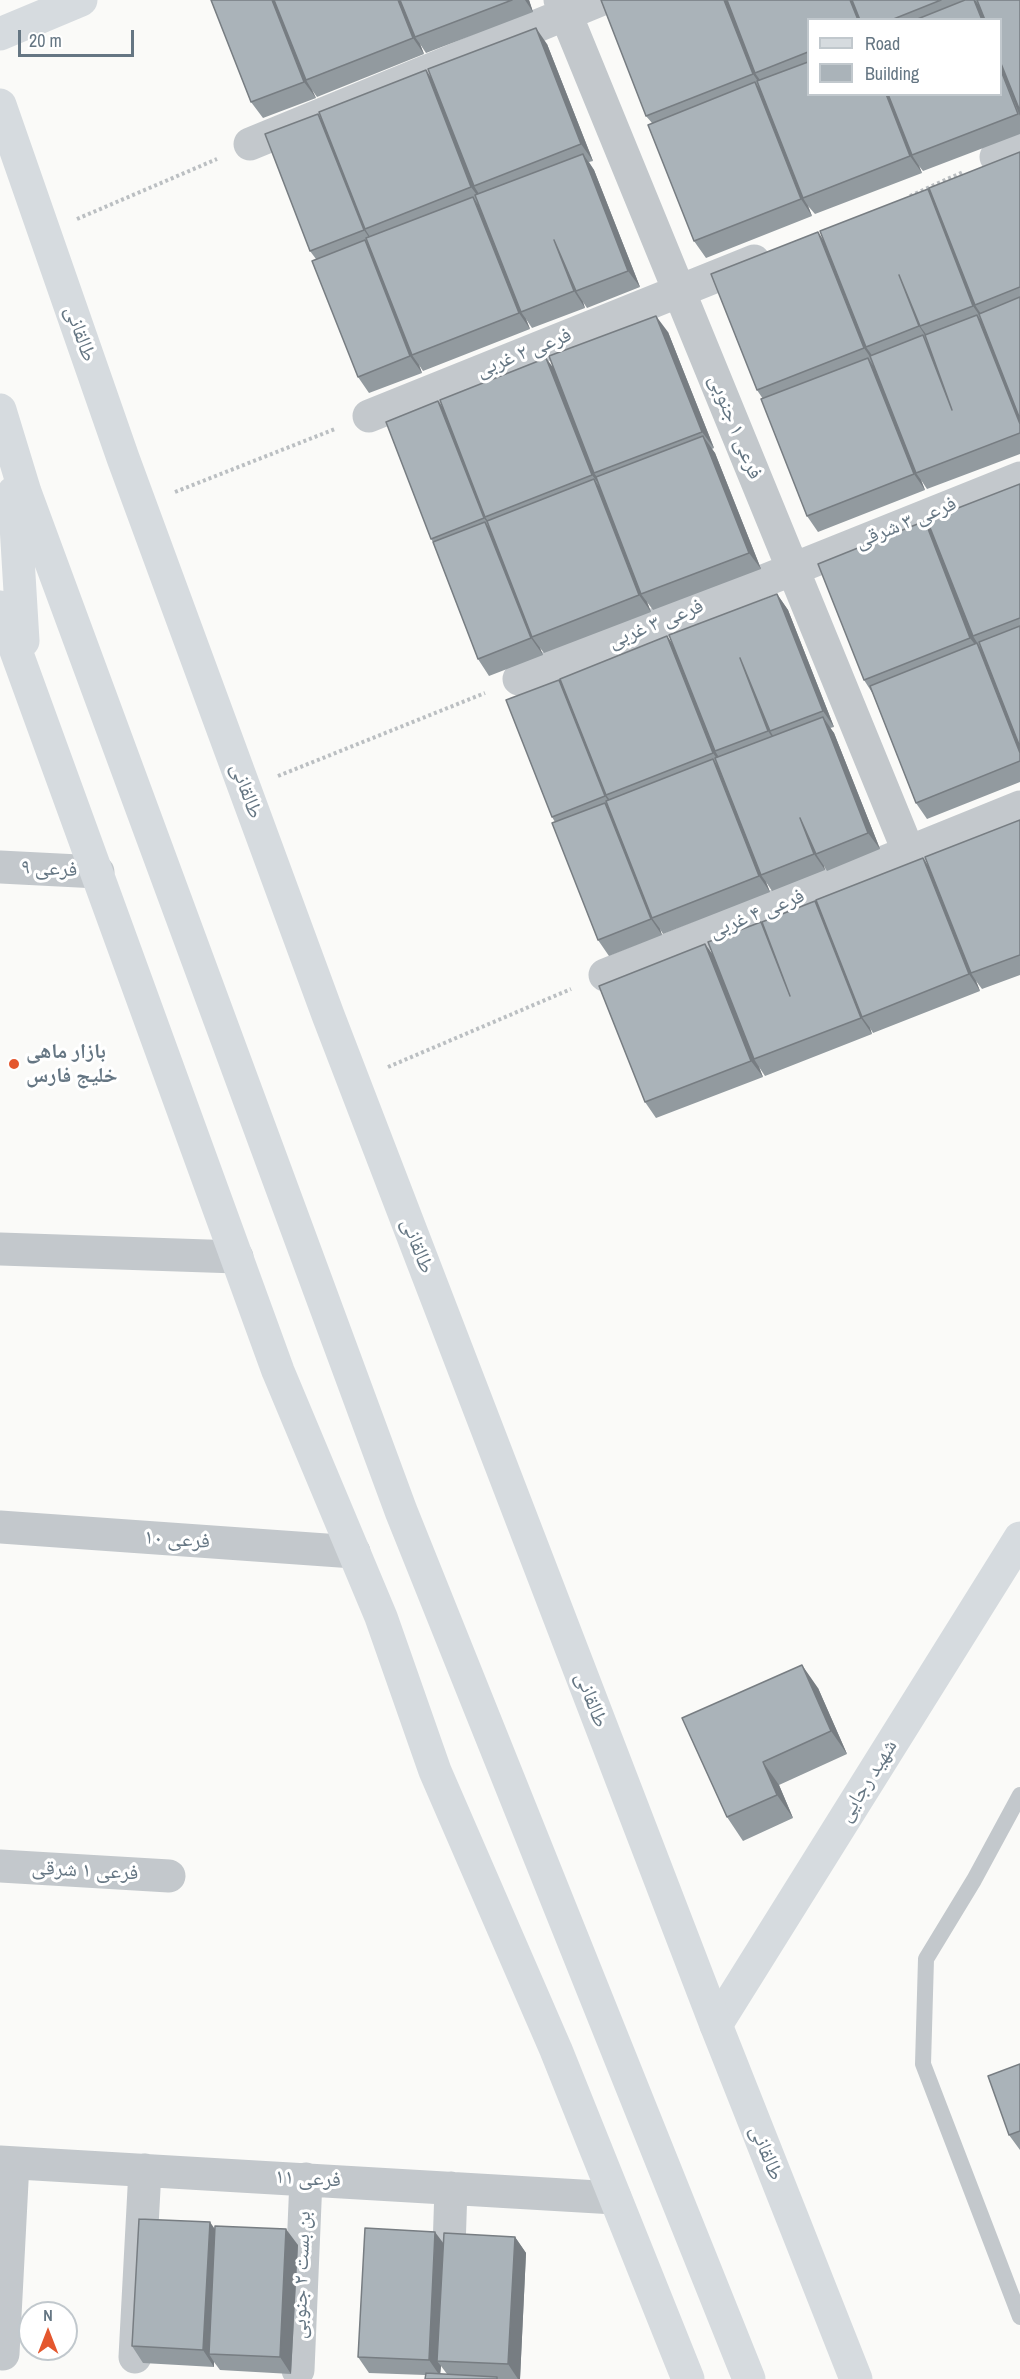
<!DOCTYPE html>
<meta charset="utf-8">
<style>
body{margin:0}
#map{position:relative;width:1020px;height:2379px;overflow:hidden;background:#fafaf8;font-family:"Archivo Narrow",sans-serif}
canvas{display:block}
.legend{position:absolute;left:807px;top:18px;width:195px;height:78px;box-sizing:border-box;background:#fff;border:2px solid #c1c8cd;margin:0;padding:8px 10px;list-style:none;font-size:18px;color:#657683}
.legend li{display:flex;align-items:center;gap:12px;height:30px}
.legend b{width:30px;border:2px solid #c1c8cd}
.north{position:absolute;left:18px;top:2301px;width:60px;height:60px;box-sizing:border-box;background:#fff;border:2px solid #c1c8cd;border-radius:50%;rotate:0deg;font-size:16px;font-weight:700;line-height:24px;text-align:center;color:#657683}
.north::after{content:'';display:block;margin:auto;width:21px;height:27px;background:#e4572e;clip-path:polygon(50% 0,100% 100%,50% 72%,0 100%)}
.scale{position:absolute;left:18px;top:30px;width:116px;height:27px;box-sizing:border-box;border:3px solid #657683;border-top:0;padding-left:8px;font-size:18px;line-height:21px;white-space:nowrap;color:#657683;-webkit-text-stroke:4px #fff;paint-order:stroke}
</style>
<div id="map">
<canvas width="1020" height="2379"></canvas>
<ul class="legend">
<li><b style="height:8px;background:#d6dbdf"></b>Road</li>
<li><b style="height:16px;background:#aab3b9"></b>Building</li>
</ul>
<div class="north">N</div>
<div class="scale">20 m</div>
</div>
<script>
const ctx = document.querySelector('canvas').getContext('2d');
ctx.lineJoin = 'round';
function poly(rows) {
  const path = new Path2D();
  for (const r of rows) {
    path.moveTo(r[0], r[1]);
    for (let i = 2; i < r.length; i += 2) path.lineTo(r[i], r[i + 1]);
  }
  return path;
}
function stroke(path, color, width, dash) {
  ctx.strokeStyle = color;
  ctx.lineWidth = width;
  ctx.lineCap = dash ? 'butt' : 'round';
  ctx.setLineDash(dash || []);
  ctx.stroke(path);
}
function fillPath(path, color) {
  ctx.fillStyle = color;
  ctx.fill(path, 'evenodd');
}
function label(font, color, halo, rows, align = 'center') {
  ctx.font = font + ' "Archivo Narrow","Noto Naskh Arabic",sans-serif';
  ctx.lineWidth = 6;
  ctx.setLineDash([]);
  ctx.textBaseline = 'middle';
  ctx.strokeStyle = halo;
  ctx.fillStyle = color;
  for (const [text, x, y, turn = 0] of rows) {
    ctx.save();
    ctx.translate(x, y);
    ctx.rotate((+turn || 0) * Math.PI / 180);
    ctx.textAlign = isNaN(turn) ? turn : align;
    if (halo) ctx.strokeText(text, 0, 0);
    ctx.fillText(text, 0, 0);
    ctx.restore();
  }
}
stroke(poly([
 [910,196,963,172],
 [77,219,217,159],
 [175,492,335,429],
 [278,776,485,693],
 [388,1067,571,989]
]), '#bbbfc2', 4, [3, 3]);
stroke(poly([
 [1020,1795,974,1880,926,1959,923,2064,1020,2317]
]), '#c3c8cc', 16);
stroke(poly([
 [560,0,909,853],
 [250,144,600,0],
 [996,157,1020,147],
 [369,416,754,261],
 [519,679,1020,478],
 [0,867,98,872],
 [605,975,1020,807],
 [0,1249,237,1257],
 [0,1527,354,1552],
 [0,1866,169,1876],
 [0,2162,615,2198],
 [448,2279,451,2188],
 [3,2354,13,2163],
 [135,2357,145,2170],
 [298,2370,306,2179]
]), '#c3c8cc', 33);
stroke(poly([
 [0,34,81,0],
 [716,2025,1020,1538]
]), '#d6dbdf', 33);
stroke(poly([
 [0,105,123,458,328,1015,716,2025,856,2379],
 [0,410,25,492,401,1511,749,2379],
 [14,492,23,641],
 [0,607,278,1371,381,1617,435,1771,556,2050,688,2379]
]), '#d6dbdf', 33);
fillPath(poly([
 [211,0,529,0,533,12,426,53,420,44,424,54,317,97,312,90,316,98,263,118,251,102],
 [601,0,1020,0,1020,134,923,171,919,166,922,173,815,214,808,206,812,216,706,258,694,241,652,123,646,116],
 [808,20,1000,20,808,94],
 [547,44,593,161,589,162,594,170,640,287,587,308,583,302,585,308,532,328,526,319,530,329,423,371,419,365,422,373,369,393,358,377,316,259,310,251,318,114,322,120,432,79],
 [1020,152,1020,454,927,489,921,480,925,490,818,532,807,516,763,399,757,390,824,241,928,189,931,194],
 [668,332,714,448,712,449,715,453,761,569,653,610,647,602,651,612,544,653,540,648,543,655,489,676,478,659,433,542,431,539,438,401,442,406,552,366],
 [1020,484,1020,782,927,819,916,803,873,694,864,680,925,521,931,530],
 [777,594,788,610,834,727,830,728,834,733,880,849,827,871,824,866,825,870,772,891,766,882,770,892,663,934,660,929,662,935,609,956,598,940,555,822,552,817,559,680,563,685,667,636,673,645],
 [1020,820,1020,975,982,989,976,981,980,991,873,1033,870,1028,872,1034,765,1076,759,1067,763,1077,656,1118,645,1102,712,952,761,922,764,927,815,901,819,906,923,858,929,867],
 [818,1688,847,1754,779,1785,793,1818,743,1841,727,1817,682,1718],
 [1020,2064,1020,2150,1009,2135],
 [215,2229,298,2245,291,2374,220,2370,214,2362,214,2367,143,2363,132,2346],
 [515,2237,526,2253,520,2379,425,2379,425,2375,369,2373,358,2357,443,2244],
 [441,2366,447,2374,440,2374]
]), '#929a9f');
fillPath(poly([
 [272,0,277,0,306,80,312,90,316,98,304,82],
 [398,0,402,0,415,37,420,44,424,54,413,38],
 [525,0,529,0,533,12],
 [724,0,729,0,755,73,760,80,764,90,753,74],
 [850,0,855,0,863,20,858,20],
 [974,0,975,0,984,13,987,20,982,20],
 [536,28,547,44,593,161,581,144],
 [1000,54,1020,105,1020,116,1000,68],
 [426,70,437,86,474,186,479,194,483,203,471,187],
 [755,82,767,99,803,198,808,206,812,216,801,199],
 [886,94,891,94,912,155,919,166,922,173,910,156],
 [318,114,329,130,365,229,372,240,375,246,364,230],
 [583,154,594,170,640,287,628,271],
 [928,189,939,205,975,305,981,314,984,322,973,306],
 [473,197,484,213,521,312,526,319,530,329,519,313],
 [818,232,829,248,866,347,871,354,875,364,864,348],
 [365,240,376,256,412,355,419,365,422,373,410,356],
 [554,240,576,291,583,302,585,308,574,291],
 [899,275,920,326,928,337,930,343,919,326],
 [977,315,989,331,1020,411,1020,424],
 [656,316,668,332,714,448,702,432],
 [546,358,558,374,594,473,600,481,604,491,592,475],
 [868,358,879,374,916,473,921,480,925,490,914,474],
 [438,401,450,417,485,517,493,528,496,534,484,518],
 [703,436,715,453,761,569,749,553],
 [594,479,605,495,641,594,647,602,651,612,639,595],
 [925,521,936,538,973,636,988,660,1020,741,1020,753,980,651,970,638],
 [485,522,497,538,532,637,540,648,543,655,531,638],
 [777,594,788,610,834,727,823,711],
 [667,636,679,653,715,751,720,759,724,769,713,753],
 [740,658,770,731,777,742,779,747,768,731],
 [559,680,571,696,606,795,613,804,616,812,605,796],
 [823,717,834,733,880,849,868,833],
 [713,759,724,775,761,875,766,882,770,892,759,876],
 [605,803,617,819,652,918,660,929,662,935,651,919],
 [800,818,816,854,824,866,825,870,814,854],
 [923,858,934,874,971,973,976,981,980,991,969,974],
 [815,901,826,917,862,1017,870,1028,872,1034,861,1018],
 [705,944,717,960,754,1059,759,1067,763,1077,751,1061],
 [802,1665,818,1688,847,1754,831,1731],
 [763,1762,779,1785,793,1818,777,1795],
 [210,2222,221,2238,209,2354,214,2362,214,2367,203,2350],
 [286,2229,298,2245,291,2374,280,2357],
 [435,2232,447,2248,437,2361,441,2366,440,2376,429,2360],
 [515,2237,526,2253,520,2379,518,2379,508,2364]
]), '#777d82');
const building = poly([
 [211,0,272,0,304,82,251,102,211,0],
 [274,0,398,0,413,38,306,80,274,0],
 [400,0,512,0,415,37,400,0],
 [601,0,724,0,753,74,646,116,601,0],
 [727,0,850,0,858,20,808,20,808,52,755,73,727,0],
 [852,0,941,0,891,20,860,20,852,0],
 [965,0,974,0,982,20,915,20,965,0],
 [977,0,1020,0,1020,111,1000,61,1000,20,985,20,977,0],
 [536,28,581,144,474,186,428,69,536,28],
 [808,62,808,94,886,94,910,156,803,198,757,81,808,62],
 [1000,68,1018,114,912,155,888,94,1000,94,1000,68],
 [426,70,471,187,365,229,319,112,426,70],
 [755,82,801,199,694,241,648,125,755,82],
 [318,114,364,230,310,251,265,134,318,114],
 [1020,152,1020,287,975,305,929,188,1020,152],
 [583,154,628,271,576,291,554,240,574,291,521,312,475,195,583,154],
 [928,189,973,306,920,326,899,275,919,326,866,347,820,231,928,189],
 [473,197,519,313,412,355,366,238,473,197],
 [818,232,864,348,757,390,711,274,818,232],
 [365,240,410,356,358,377,312,261,365,240],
 [1020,297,1020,419,979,314,1020,297],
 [977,315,1020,424,1020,433,916,473,870,356,923,335,952,410,925,335,977,315],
 [656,316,702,432,594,473,549,356,656,316],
 [546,358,592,475,485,517,440,400,546,358],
 [868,358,914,474,807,516,761,399,868,358],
 [438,401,484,518,431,539,386,422,438,401],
 [703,436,749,553,641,594,596,477,703,436],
 [594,479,639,595,532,637,487,521,594,479],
 [1020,484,1020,618,973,636,927,520,1020,484],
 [925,521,970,638,864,680,818,564,925,521],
 [485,522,531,638,478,659,433,542,485,522],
 [777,594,823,711,770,731,740,658,768,731,715,751,669,635,777,594],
 [1020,626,1020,747,979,642,1020,626],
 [667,636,713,753,606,795,560,679,667,636],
 [977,643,1020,753,1020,761,916,803,870,686,977,643],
 [559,680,605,796,552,817,506,700,559,680],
 [823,717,868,833,816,854,800,818,814,854,761,875,715,758,823,717],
 [713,759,759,876,652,918,606,801,713,759],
 [605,803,651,919,598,940,552,823,605,803],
 [1020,820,1020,955,971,973,925,857,1020,820],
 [923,858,969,974,862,1017,816,900,923,858],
 [815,901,861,1018,754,1059,708,942,761,922,790,996,762,922,815,901],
 [705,944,751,1061,645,1102,599,986,705,944],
 [802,1665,831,1731,763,1762,777,1795,727,1817,682,1718,802,1665],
 [1020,2064,1020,2131,1009,2135,988,2076,1020,2064],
 [139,2219,210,2222,203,2350,132,2346,139,2219],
 [215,2226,286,2229,280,2357,209,2354,215,2226],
 [365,2228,435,2232,429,2360,358,2357,365,2228],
 [444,2233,515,2237,508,2364,437,2361,444,2233],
 [426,2373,497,2377,497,2379,425,2379,426,2373]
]);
fillPath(building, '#aab3b9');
stroke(building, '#777d82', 1.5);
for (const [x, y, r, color] of [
 [14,1064,6,"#e4572e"]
]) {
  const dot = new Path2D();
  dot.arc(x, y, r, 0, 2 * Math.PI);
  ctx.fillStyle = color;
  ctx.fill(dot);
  stroke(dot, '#fff', 2);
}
label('21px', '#657683', '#fff', [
 ["طالقانی",80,334,71],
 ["فرعی ۲ غربی",524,353,-22],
 ["فرعی ۱ جنوبی",735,427,68],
 ["فرعی ۳ شرقی",906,523,-22],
 ["فرعی ۳ غربی",656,624,-22],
 ["طالقانی",246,791,70],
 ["فرعی ۹",49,869,3],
 ["فرعی ۴ غربی",757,914,-22],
 ["طالقانی",417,1246,69],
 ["فرعی ۱۰",177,1540,4],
 ["طالقانی",591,1700,69],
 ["شهید رجایی",868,1781,-58],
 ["فرعی ۱ شرقی",85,1871,3],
 ["طالقانی",766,2153,68],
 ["فرعی ۱۱",308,2179,3],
 ["بن بست ۲ جنوبی",302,2275,-88]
]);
label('bold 21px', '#657683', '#fff', [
 ["بازار ماهی",26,1052],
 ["خلیج فارس",26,1076]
], 'left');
</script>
